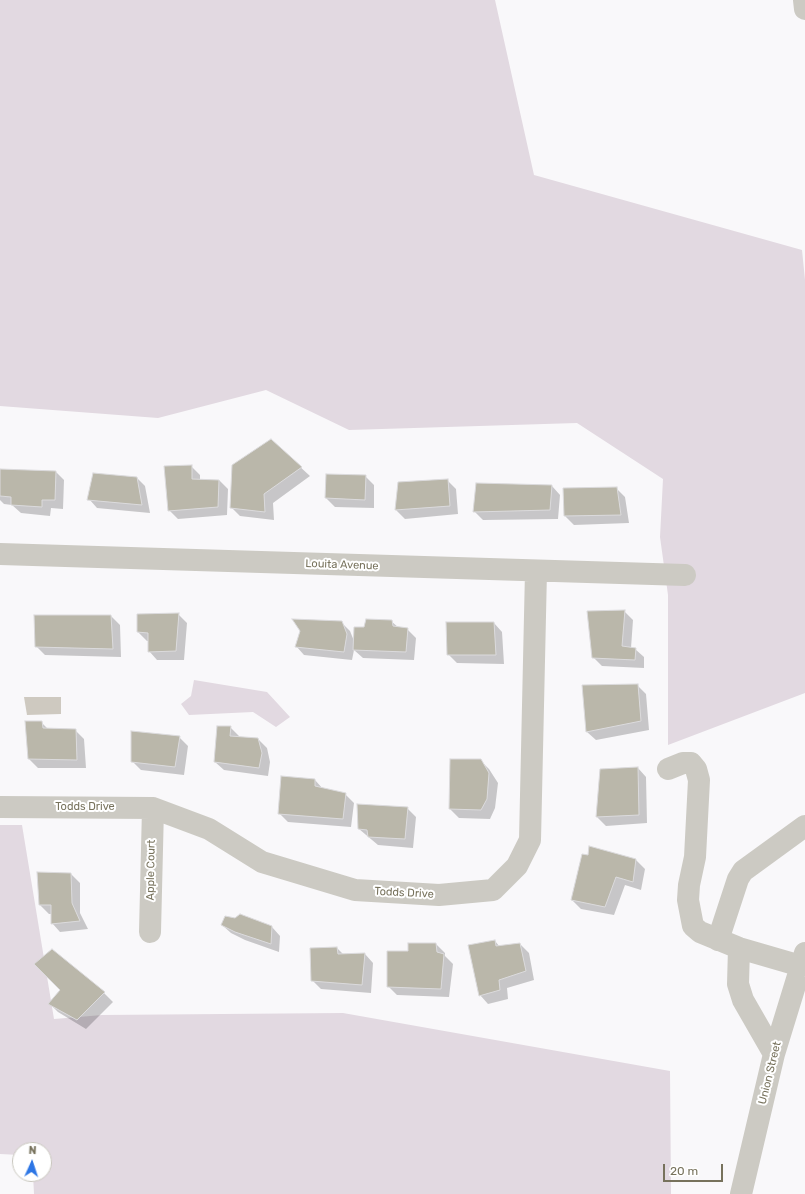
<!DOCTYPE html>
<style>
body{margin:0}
#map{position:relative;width:805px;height:1194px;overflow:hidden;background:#f9f8fa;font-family:Rubik,sans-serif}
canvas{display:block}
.north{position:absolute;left:12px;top:1142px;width:40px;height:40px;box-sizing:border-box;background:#fff;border:1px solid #c9c7be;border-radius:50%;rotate:3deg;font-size:11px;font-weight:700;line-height:16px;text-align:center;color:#77725c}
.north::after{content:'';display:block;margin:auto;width:14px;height:18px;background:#2d76e5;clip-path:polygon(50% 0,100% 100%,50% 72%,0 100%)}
.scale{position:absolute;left:663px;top:1164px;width:60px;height:18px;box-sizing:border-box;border:2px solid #77725c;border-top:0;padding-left:5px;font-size:12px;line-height:14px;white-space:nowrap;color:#77725c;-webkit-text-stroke:3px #fff;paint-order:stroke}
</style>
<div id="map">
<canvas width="805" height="1194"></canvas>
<div class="north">N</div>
<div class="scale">20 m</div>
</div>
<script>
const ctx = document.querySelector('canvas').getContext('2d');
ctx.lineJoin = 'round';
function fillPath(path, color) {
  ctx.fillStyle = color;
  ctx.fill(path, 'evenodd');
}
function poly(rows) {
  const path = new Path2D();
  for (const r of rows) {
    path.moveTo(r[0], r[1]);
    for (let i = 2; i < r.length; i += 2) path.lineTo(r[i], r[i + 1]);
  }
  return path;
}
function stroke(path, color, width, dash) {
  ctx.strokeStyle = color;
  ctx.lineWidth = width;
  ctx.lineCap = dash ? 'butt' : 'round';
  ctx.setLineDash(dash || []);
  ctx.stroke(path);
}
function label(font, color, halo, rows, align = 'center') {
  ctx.font = font + ' Rubik,sans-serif';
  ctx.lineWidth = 4;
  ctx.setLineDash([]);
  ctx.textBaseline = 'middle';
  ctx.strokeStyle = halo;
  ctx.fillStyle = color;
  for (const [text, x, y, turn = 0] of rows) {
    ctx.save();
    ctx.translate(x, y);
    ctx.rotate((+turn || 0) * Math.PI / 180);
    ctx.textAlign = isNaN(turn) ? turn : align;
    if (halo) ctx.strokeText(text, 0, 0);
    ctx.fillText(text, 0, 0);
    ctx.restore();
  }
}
fillPath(poly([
 [0,0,495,0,534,175,802,250,805,280,805,693,668,745,668,595,660,537,663,479,577,423,349,430,266,390,158,418,0,406],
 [194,680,267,692,290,717,276,727,253,712,189,715,181,704,191,696],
 [0,825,22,825,54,1019,102,1015,343,1013,670,1071,671,1194,34,1194,33,1174,44,1174,44,1150,20,1150,20,1155,0,1154]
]), '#e2d9e1');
fillPath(poly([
 [24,697,61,697,61,714,27,715]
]), '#cec9c0');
fillPath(poly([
 [271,440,310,476,273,503,274,520,240,516,231,507],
 [191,466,200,475,200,480,219,480,228,489,227,515,178,519,169,510],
 [0,470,56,472,64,480,63,509,51,508,50,516,21,513,12,505,4,504,0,500],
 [365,476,374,485,374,508,335,507,326,498],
 [137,478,145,486,150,513,97,508,89,499],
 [447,480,456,489,458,514,405,519,396,510,399,483],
 [552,486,560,495,558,519,483,520,474,511],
 [616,488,625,497,629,523,574,525,565,516],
 [624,611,633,620,631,648,635,649,644,657,644,668,602,666,593,657],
 [178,614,187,623,184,660,157,660,149,651,149,641,147,641,138,632],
 [111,616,120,625,121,657,45,655,36,646],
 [391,621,399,628,407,629,416,638,414,660,363,658,354,650,352,660,304,655,296,646,341,622,350,631,354,641,365,628],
 [494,623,502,632,504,664,457,663,448,654],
 [637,685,646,694,649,730,596,740,587,732],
 [41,722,48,729,75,730,84,739,86,768,38,768,29,759],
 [230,727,239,736,239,738,258,739,267,748,270,762,268,776,224,770,215,762],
 [179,737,188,746,184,775,141,770,132,761],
 [480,760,489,769,498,783,495,808,490,819,459,818,450,809],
 [638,768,646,777,647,823,606,826,597,817,601,770],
 [315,780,323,789,345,794,354,803,351,827,288,822,279,813],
 [407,808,416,817,413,848,378,845,359,829],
 [636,860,645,869,641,890,625,885,614,915,581,909,572,900],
 [71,874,80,883,80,913,88,929,60,932,52,923,52,914,49,914,40,905],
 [222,925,272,927,280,936,279,952,245,940,231,933],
 [495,941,500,947,520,944,529,953,534,980,507,988,508,999,488,1004,480,995],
 [436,944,445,953,445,956,453,964,449,997,397,995,388,986,409,952],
 [337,948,344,955,365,954,373,963,371,993,321,989,312,980],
 [52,950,104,993,113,1002,86,1029,58,1012,49,1003,61,990]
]), '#0003');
const building = poly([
 [271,439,302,467,264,494,265,512,230,508,232,465,271,439],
 [192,465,192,479,219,480,218,507,168,511,164,466,192,465],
 [0,469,56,471,55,500,42,500,42,507,11,505,11,497,0,496,0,469],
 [93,473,137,477,142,505,87,500,93,473],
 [326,474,366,475,365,500,325,498,326,474],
 [448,479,450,506,395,510,398,482,448,479],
 [476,483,552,485,550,510,473,512,476,483],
 [617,487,621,515,564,516,563,488,617,487],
 [625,610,622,646,636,648,635,660,592,658,587,611,625,610],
 [179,613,176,651,148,652,148,633,137,632,137,614,179,613],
 [34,615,111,615,113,649,35,647,34,615],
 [292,619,342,621,347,634,344,652,295,647,300,631,292,619],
 [366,619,392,620,393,626,408,628,406,652,353,650,354,627,364,627,366,619],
 [446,622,494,622,496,655,447,655,446,622],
 [638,684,641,721,586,732,582,685,638,684],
 [25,721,42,721,43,728,76,729,77,760,28,759,25,721],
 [217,726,231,726,230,736,258,738,262,753,259,768,214,762,217,726],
 [131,731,180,736,175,767,131,762,131,731],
 [450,759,481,759,489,773,487,799,481,810,449,809,450,759],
 [638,767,639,815,596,817,600,769,638,767],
 [281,776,315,779,315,786,346,793,343,819,278,814,281,776],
 [357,804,408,807,405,839,368,837,367,830,358,829,357,804],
 [589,846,636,859,633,882,616,877,605,907,571,900,582,854,588,855,589,846],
 [37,872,71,873,72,903,80,921,51,924,51,905,39,905,37,872],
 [240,914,272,926,271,944,235,932,221,925,225,916,235,918,240,914],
 [495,940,496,946,520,943,526,971,499,980,500,990,479,996,468,945,495,940],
 [408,943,436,943,437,952,444,954,441,989,387,987,387,951,408,951,408,943],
 [337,947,338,954,365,953,362,985,311,981,310,948,337,947],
 [52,949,105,992,77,1020,48,1004,60,990,34,964,52,949]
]);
fillPath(building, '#bab7aa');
stroke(building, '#dbdadc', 1);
stroke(poly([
 [804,0,805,9],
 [0,554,685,575],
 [668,769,683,763,691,763,696,769,699,780,695,857,689,885,688,900,693,926,700,932,739,948,801,966],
 [0,807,153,808,209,829,262,862,355,890,439,895,493,890,517,866,530,840,536,571],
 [150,932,153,808],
 [718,940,738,879,743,871,805,826],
 [739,948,738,984,743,1000,774,1054],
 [741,1194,774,1054,805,953]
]), '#cccac3', 22);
label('11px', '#77725c', '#fff', [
 ["Louita Avenue",342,565,2],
 ["Todds Drive",85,807],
 ["Apple Court",151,870,-89],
 ["Todds Drive",404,893,3],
 ["Union Street",770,1073,-76]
]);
</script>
